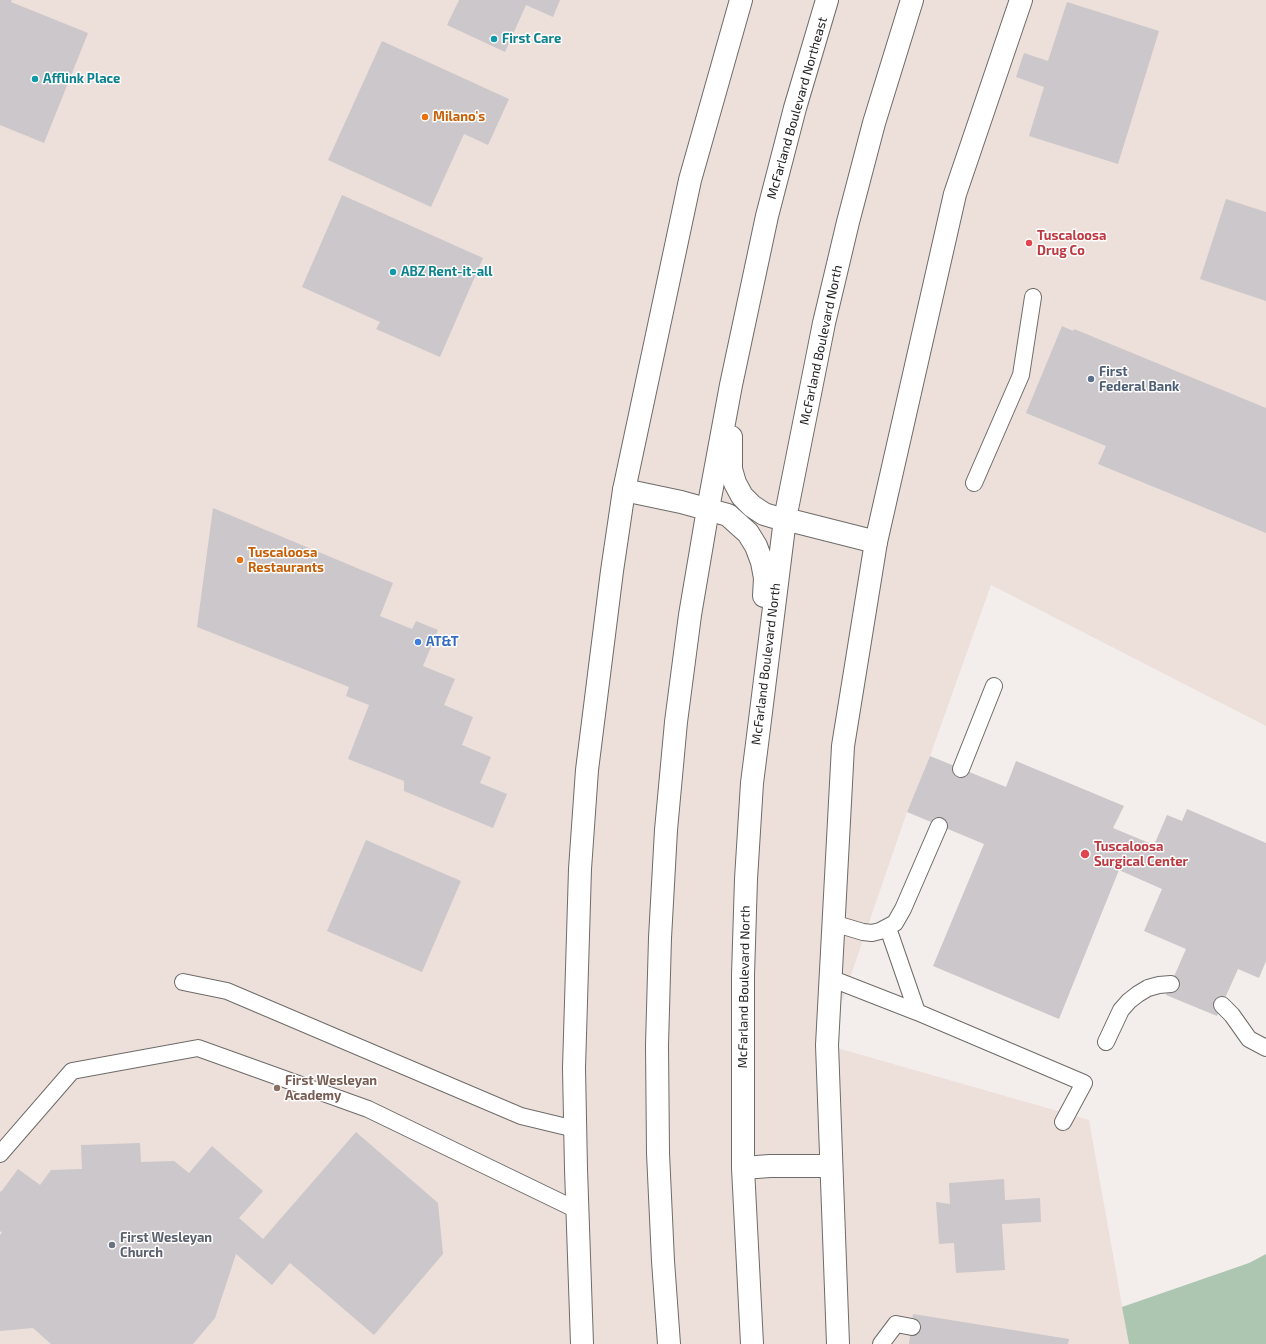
<!DOCTYPE html>
<style>
body{margin:0}
canvas{display:block;background:#f3eeec}
</style>
<canvas width="1266" height="1344"></canvas>
<script>
const ctx = document.querySelector('canvas').getContext('2d');
ctx.lineJoin = 'round';
function fillPath(path, color) {
  ctx.fillStyle = color;
  ctx.fill(path, 'evenodd');
}
function poly(rows) {
  const path = new Path2D();
  for (const r of rows) {
    path.moveTo(r[0], r[1]);
    for (let i = 2; i < r.length; i += 2) path.lineTo(r[i], r[i + 1]);
  }
  return path;
}
function stroke(path, color, width, dash) {
  ctx.strokeStyle = color;
  ctx.lineWidth = width;
  ctx.lineCap = dash ? 'butt' : 'round';
  ctx.setLineDash(dash || []);
  ctx.stroke(path);
}
function label(font, color, halo, rows, align = 'center') {
  ctx.font = font + ' "Exo 2",sans-serif';
  ctx.lineWidth = 3;
  ctx.setLineDash([]);
  ctx.textBaseline = 'middle';
  ctx.strokeStyle = halo;
  ctx.fillStyle = color;
  for (const [text, x, y, turn = 0] of rows) {
    ctx.save();
    ctx.translate(x, y);
    ctx.rotate((+turn || 0) * Math.PI / 180);
    ctx.textAlign = isNaN(turn) ? turn : align;
    if (halo) ctx.strokeText(text, 0, 0);
    ctx.fillText(text, 0, 0);
    ctx.restore();
  }
}
fillPath(poly([
 [0,0,1266,0,1266,726,991,585,930,756,907,812,827,1045,1089,1120,1129,1344,0,1344]
]), '#ede0db');
fillPath(poly([
 [1266,1254,1266,1344,1129,1344,1122,1307,1249,1263]
]), '#adc6b1');
fillPath(poly([
 [0,0,12,0,11,2,88,33,44,143,0,125],
 [459,0,560,0,553,17,526,5,505,52,447,25],
 [1067,2,1159,31,1118,164,1029,136,1044,87,1016,77,1024,53,1048,61],
 [382,41,509,99,488,145,464,134,431,207,328,160],
 [342,195,483,258,440,357,376,329,380,322,302,287],
 [1226,199,1266,212,1266,301,1200,279],
 [1062,326,1073,331,1074,329,1266,408,1266,533,1098,464,1106,446,1026,413],
 [213,508,393,583,380,616,412,629,416,621,438,630,423,666,455,679,444,705,473,717,462,745,491,757,480,783,507,794,493,828,404,791,404,781,348,759,369,705,346,696,349,687,197,627],
 [930,756,1006,787,1016,761,1124,806,1113,828,1154,845,1167,815,1182,821,1187,809,1266,843,1266,961,1259,978,1238,969,1217,1016,1166,995,1186,949,1144,931,1162,889,1119,870,1059,1019,933,966,984,844,907,812],
 [366,840,461,881,422,972,327,931],
 [356,1132,438,1203,443,1254,374,1335,290,1263,272,1285,236,1254,215,1318,193,1344,51,1344,33,1328,0,1331,0,1235,2,1233,0,1231,0,1191,1,1192,18,1169,40,1185,51,1170,82,1169,81,1145,140,1143,141,1162,174,1161,189,1173,212,1146,263,1191,239,1218,263,1239],
 [1004,1179,1005,1200,1040,1198,1041,1222,1002,1224,1005,1270,956,1273,954,1243,939,1244,936,1202,950,1204,949,1183],
 [913,1314,1069,1339,1068,1344,909,1344]
]), '#cbc7ca');
const lane = poly([
 [974,483,1021,375,1033,297],
 [961,769,994,686],
 [833,923,863,932,872,933,880,931,895,923,903,909,939,826],
 [888,928,917,1012],
 [830,978,917,1012,1084,1083,1063,1122],
 [183,982,227,991,521,1116,575,1129],
 [1222,1005,1232,1015,1249,1039,1266,1048],
 [1106,1042,1121,1010,1129,1001,1138,994,1148,988,1159,985,1171,984],
 [0,1154,72,1071,198,1048,368,1109,577,1210],
 [881,1344,896,1324,912,1327]
]);
const street = poly([
 [582,1344,576,1169,574,1068,580,869,587,770,612,571,624,490,690,180,741,0],
 [838,1344,827,1045,843,746,876,542,955,194,1021,0]
]);
const highway = poly([
 [731,437,731,469,735,483,742,496,752,506,764,514,774,517,785,519,876,542],
 [624,490,681,502,728,515,748,533,756,546,762,562,765,578,764,596],
 [743,1168,770,1166,831,1166],
 [669,1344,663,1261,658,1153,657,1045,660,938,666,830,676,722,690,615,708,509,731,385,767,216,795,108,827,0],
 [752,1344,743,1168,743,975,746,879,752,783,758,736,785,519,824,323,848,222,874,123,912,0]
]);
stroke(lane, '#6e6b69', 18);
stroke(street, '#6e6b69', 24);
stroke(highway, '#6e6b69', 24);
stroke(lane, '#fff', 16);
stroke(street, '#fff', 22);
stroke(highway, '#fff', 22);
for (const [x, y, r, color] of [
 [494,39,4,"#0f9aa8"],
 [35,79,4,"#0f9aa8"],
 [425,117,4,"#e8710a"],
 [1029,243,4,"#e0444e"],
 [393,272,4,"#0f9aa8"],
 [1091,379,4,"#5c6f8a"],
 [240,560,4,"#e8710a"],
 [418,642,4,"#3f7fe0"],
 [1085,854,5,"#e0444e"],
 [277,1088,4,"#8d6e63"],
 [112,1245,4,"#6b7280"]
]) {
  const dot = new Path2D();
  dot.arc(x, y, r, 0, 2 * Math.PI);
  ctx.fillStyle = color;
  ctx.fill(dot);
  stroke(dot, '#fff', 1.5);
}
label('bold 13px', '#0d838f', '#fff', [
 ["First Care",502,39],
 ["Afflink Place",43,79],
 ["ABZ Rent-it-all",401,272]
], 'left');
label('13px', '#1e1c1c', '#fff', [
 ["McFarland Boulevard Northeast",797,108,-74],
 ["McFarland Boulevard North",821,345,-78],
 ["McFarland Boulevard North",766,664,-83],
 ["McFarland Boulevard North",744,987,-89]
]);
label('bold 13px', '#c56008', '#fff', [
 ["Milano's",433,117],
 ["Tuscaloosa",248,553],
 ["Restaurants",248,568]
], 'left');
label('bold 13px', '#be3a42', '#fff', [
 ["Tuscaloosa",1037,236],
 ["Drug Co",1037,251],
 ["Tuscaloosa",1094,847],
 ["Surgical Center",1094,862]
], 'left');
label('bold 13px', '#4e5e75', '#fff', [
 ["First",1099,372],
 ["Federal Bank",1099,387]
], 'left');
label('bold 13px', '#366cbe', '#fff', [
 ["AT&T",426,642]
], 'left');
label('bold 13px', '#785e54', '#fff', [
 ["First Wesleyan",285,1081],
 ["Academy",285,1096]
], 'left');
label('bold 13px', '#5b616d', '#fff', [
 ["First Wesleyan",120,1238],
 ["Church",120,1253]
], 'left');
</script>
